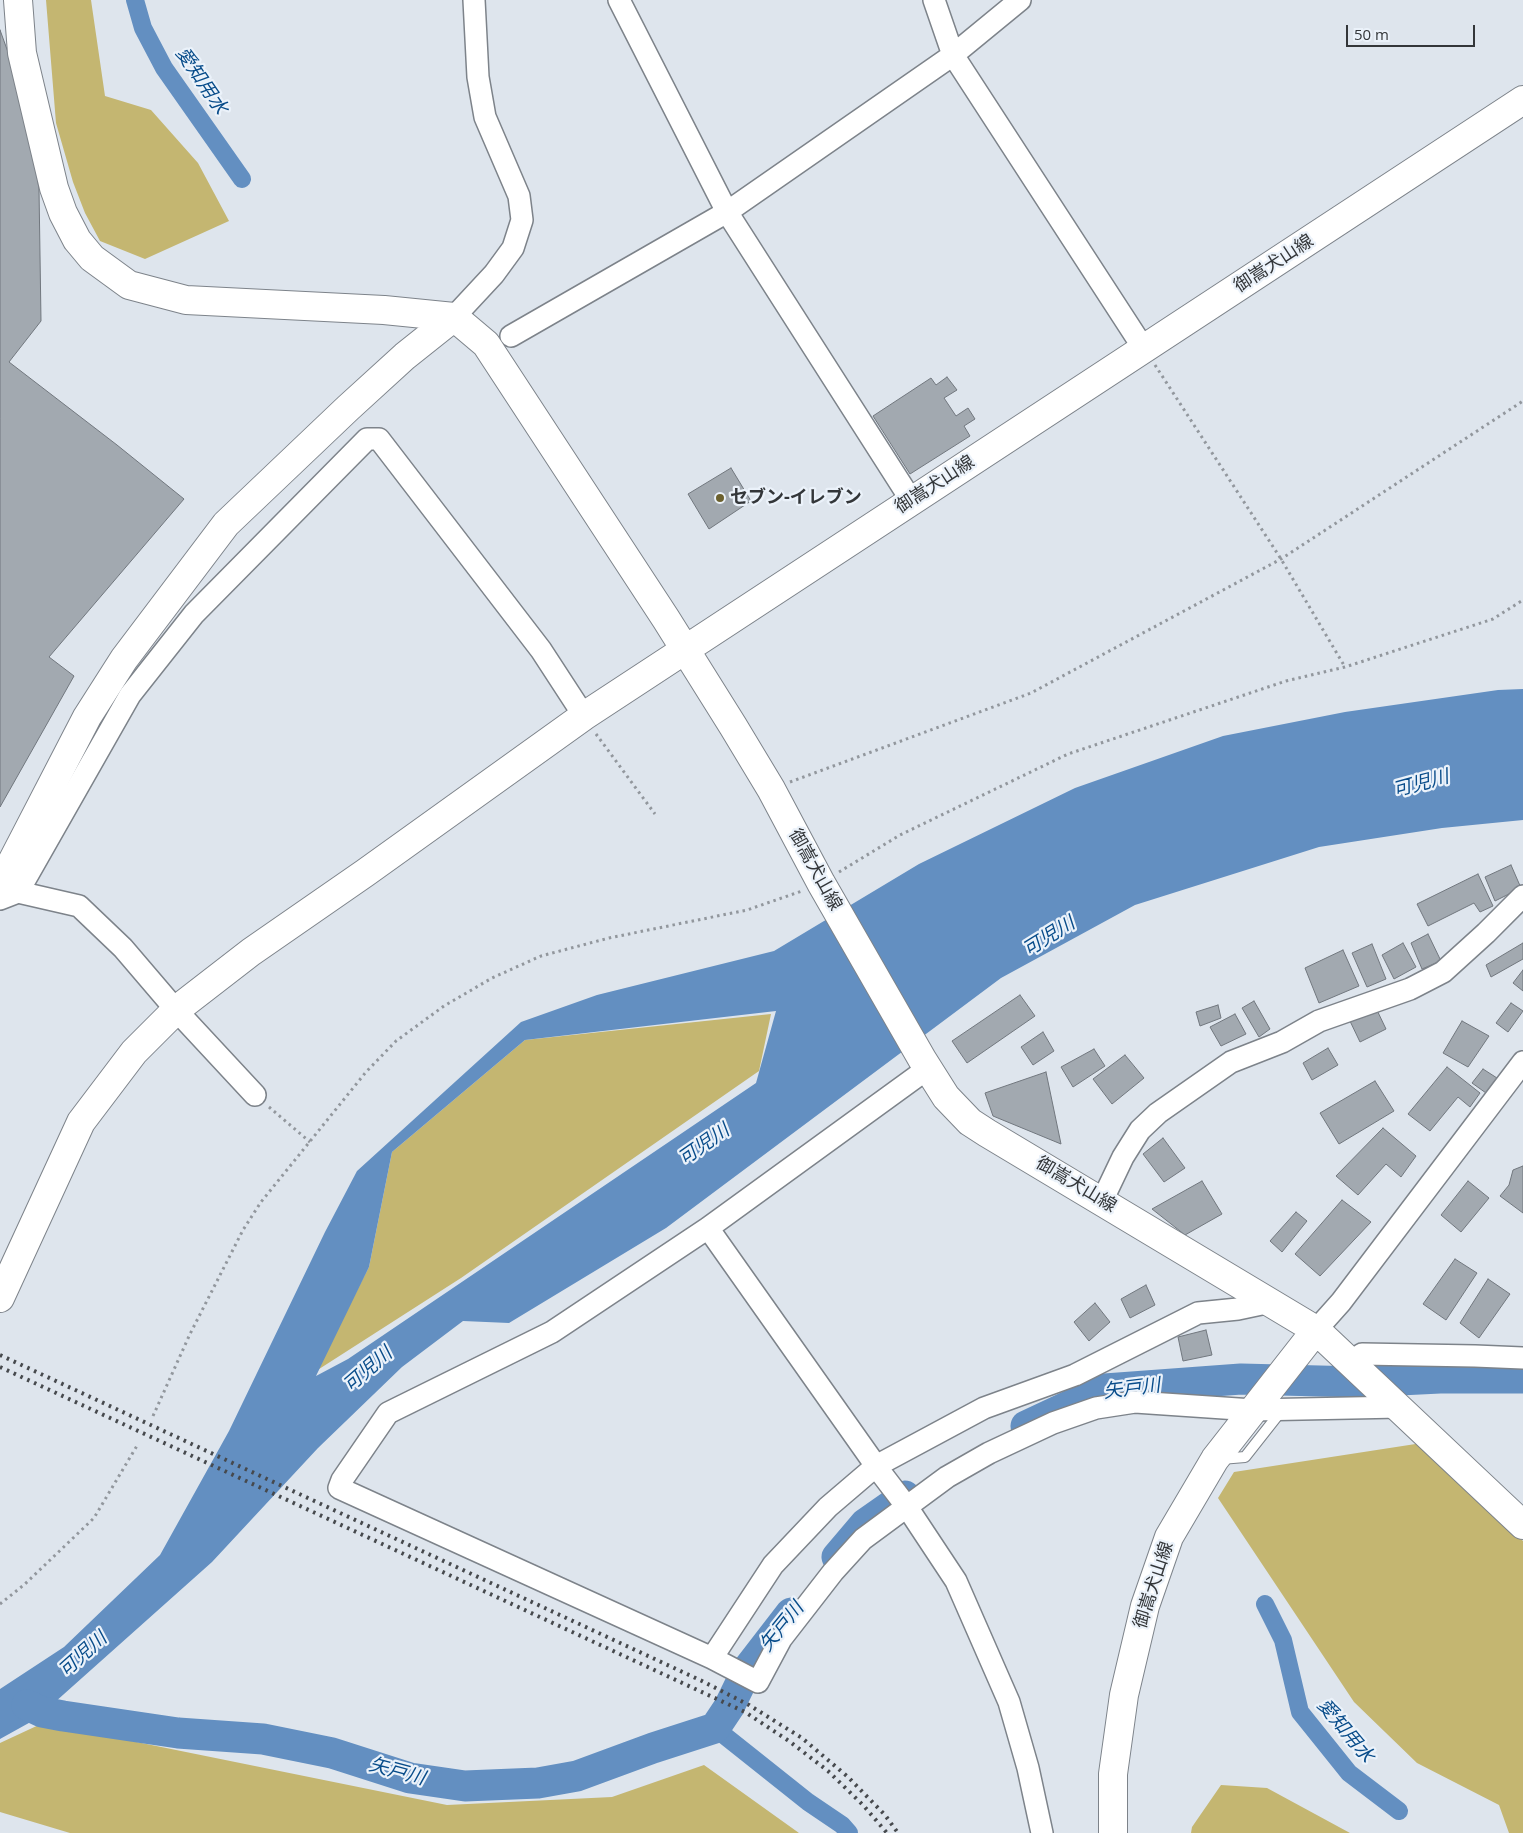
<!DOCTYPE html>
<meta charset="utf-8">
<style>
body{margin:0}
#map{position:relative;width:1523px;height:1833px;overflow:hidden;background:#dee5ed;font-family:"Open Sans",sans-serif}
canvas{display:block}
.scale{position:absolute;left:1346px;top:25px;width:129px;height:22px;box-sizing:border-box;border:2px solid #333639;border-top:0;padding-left:6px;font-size:15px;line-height:18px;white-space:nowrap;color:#333639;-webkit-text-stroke:4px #ebf2fa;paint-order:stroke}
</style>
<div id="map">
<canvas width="1523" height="1833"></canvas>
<div class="scale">50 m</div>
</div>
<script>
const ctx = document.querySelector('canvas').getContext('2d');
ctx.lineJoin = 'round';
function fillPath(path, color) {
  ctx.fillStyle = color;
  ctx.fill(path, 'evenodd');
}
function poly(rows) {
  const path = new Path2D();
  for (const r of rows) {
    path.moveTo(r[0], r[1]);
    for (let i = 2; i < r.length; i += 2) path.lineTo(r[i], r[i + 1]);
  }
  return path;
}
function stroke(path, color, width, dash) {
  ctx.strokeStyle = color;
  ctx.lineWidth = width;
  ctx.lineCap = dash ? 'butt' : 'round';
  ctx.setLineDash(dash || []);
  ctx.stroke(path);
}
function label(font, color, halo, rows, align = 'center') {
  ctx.font = font + ' "Open Sans","Noto Sans JP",sans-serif';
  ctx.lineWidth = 4.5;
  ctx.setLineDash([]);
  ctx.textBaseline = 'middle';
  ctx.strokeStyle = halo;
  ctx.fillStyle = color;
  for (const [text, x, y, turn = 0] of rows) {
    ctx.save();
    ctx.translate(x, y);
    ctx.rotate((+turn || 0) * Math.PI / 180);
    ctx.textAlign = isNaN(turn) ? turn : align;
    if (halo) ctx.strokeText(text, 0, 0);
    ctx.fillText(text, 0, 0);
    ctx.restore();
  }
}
fillPath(poly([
 [46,0,91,0,105,96,151,110,198,163,229,221,145,259,100,241,85,213,73,182,56,123],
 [771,1014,759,1071,461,1278,316,1371,369,1267,392,1152,525,1040],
 [1422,1443,1523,1541,1523,1833,1509,1833,1499,1805,1417,1763,1354,1702,1218,1498,1234,1472],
 [43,1723,447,1805,612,1797,704,1765,799,1833,70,1833,0,1812,0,1743],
 [1221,1785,1267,1788,1350,1833,1191,1833,1192,1827]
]), '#c4b671');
fillPath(poly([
 [1523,689,1523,820,1442,828,1319,847,1135,905,1001,978,666,1228,509,1323,463,1321,402,1367,318,1448,212,1562,36,1719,0,1739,0,1689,64,1647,160,1555,229,1431,325,1232,357,1171,521,1022,597,995,774,951,919,864,1075,788,1223,736,1345,712,1498,690],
 [776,1011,756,1083,348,1359,316,1376,369,1267,392,1152,525,1040]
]), '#638fc1');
stroke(poly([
 [135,0,143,28,164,68,242,179],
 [1265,1604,1283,1640,1300,1712,1349,1773,1399,1811],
 [715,1728,808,1802,842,1825,849,1833]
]), '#638fc1', 18);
stroke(poly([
 [1026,1426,1105,1389,1241,1379,1359,1382,1440,1378,1523,1378],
 [837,1557,865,1524,905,1496],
 [27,1705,42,1712,63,1716,178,1733,263,1739,332,1753,410,1778,465,1786,538,1783,577,1776,653,1748,715,1728,729,1707,747,1670,791,1613]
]), '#638fc1', 31);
const building = poly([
 [0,30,26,102,39,189,41,321,9,362,117,445,184,499,49,657,74,676,0,807,0,30],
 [947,377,957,390,944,398,956,416,968,408,975,419,964,426,970,436,910,474,873,416,931,378,936,385,947,377],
 [731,468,751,501,709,529,688,494,731,468],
 [1511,865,1521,888,1495,901,1485,877,1511,865],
 [1478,874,1493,906,1480,912,1474,903,1428,926,1417,904,1478,874],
 [1428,934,1441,961,1422,969,1411,943,1428,934],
 [1403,943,1416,967,1394,979,1382,955,1403,943],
 [1523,943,1523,959,1491,977,1486,965,1523,943],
 [1372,944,1386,979,1367,987,1352,953,1372,944],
 [1343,950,1359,986,1319,1003,1305,968,1343,950],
 [1523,970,1523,991,1513,983,1523,970],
 [1020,995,1035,1016,967,1063,952,1041,1020,995],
 [1254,1001,1270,1029,1259,1037,1242,1008,1254,1001],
 [1511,1003,1523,1011,1508,1032,1496,1023,1511,1003],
 [1218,1005,1221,1018,1200,1026,1196,1012,1218,1005],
 [1375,1006,1386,1029,1360,1042,1349,1019,1375,1006],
 [1235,1014,1246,1034,1221,1046,1210,1027,1235,1014],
 [1462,1021,1489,1036,1468,1067,1443,1053,1462,1021],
 [1043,1032,1054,1051,1033,1065,1021,1047,1043,1032],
 [1328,1048,1338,1065,1312,1080,1303,1063,1328,1048],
 [1094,1049,1105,1066,1073,1087,1061,1067,1094,1049],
 [1125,1055,1144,1078,1112,1104,1093,1079,1125,1055],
 [1447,1067,1480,1093,1470,1107,1458,1097,1430,1131,1408,1114,1447,1067],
 [1483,1069,1497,1078,1486,1093,1472,1083,1483,1069],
 [1046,1072,1061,1144,993,1116,985,1093,1046,1072],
 [1375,1081,1394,1111,1339,1144,1320,1113,1375,1081],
 [1383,1128,1416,1156,1401,1177,1386,1164,1358,1195,1336,1176,1383,1128],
 [1163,1138,1185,1168,1164,1182,1143,1154,1163,1138],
 [1523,1166,1523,1213,1500,1196,1509,1185,1513,1170,1523,1166],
 [1202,1181,1222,1214,1185,1235,1152,1209,1202,1181],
 [1468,1181,1489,1198,1461,1232,1441,1215,1468,1181],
 [1342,1200,1371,1222,1320,1276,1295,1254,1342,1200],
 [1296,1212,1307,1221,1282,1252,1270,1241,1296,1212],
 [1455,1259,1477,1273,1446,1320,1423,1304,1455,1259],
 [1488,1279,1510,1294,1479,1338,1460,1323,1488,1279],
 [1146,1285,1155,1305,1130,1318,1121,1299,1146,1285],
 [1095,1303,1110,1322,1089,1341,1074,1322,1095,1303],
 [1206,1330,1212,1355,1183,1361,1178,1337,1206,1330]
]);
fillPath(building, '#a2a9b0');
stroke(building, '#71777e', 1);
const lane = poly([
 [1221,1459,1245,1457,1282,1410]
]);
const street = poly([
 [619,0,727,212,911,500],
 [1020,0,953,55,1144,349],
 [454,317,494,274,513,248,522,220,519,196,485,117,478,77,474,0],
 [511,336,727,212,953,55,934,0],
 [18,892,130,695,194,614,367,439,379,439,541,650,584,716],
 [0,899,18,892,79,906,123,948,176,1010,255,1095],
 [927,1069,708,1228,552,1332,388,1413,342,1480,339,1488,712,1658,758,1682,781,1639,833,1572,863,1539,947,1477,989,1453,1053,1423,1096,1408,1135,1402,1253,1410,1400,1407],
 [1102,1201,1123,1157,1140,1130,1158,1113,1231,1062,1282,1042,1319,1021,1410,989,1443,972,1486,933,1523,896],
 [708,1228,881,1473,907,1507,956,1581,1009,1702,1028,1768,1042,1833],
 [1316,1330,1341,1302,1523,1062],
 [1351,1362,1362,1354,1475,1356,1523,1358],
 [712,1658,773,1565,828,1507,876,1466,984,1408,1075,1375,1198,1313,1238,1309,1271,1302]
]);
const secondary = poly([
 [18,0,22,53,54,188,63,213,77,240,92,258,129,285,186,300,384,310,454,317,486,344,666,619,733,726,771,789,821,883,922,1059,946,1097,970,1122,987,1133,1316,1330,1523,1525],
 [0,885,87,717,124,659,226,524,348,408,405,356,454,317],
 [0,1298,81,1122,134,1052,176,1010,251,952,365,873,584,716,1523,100],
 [1113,1833,1113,1774,1124,1695,1145,1606,1169,1537,1215,1459,1316,1330]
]);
stroke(lane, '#7d838a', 12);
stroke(street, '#7d838a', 24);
stroke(secondary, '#7d838a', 30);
stroke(poly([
 [1155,365,1281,559,1345,667],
 [596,734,655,814],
 [790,782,1031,693,1281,559,1523,401],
 [839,872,900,835,1068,754,1286,681,1345,667,1493,619,1523,600],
 [269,1107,310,1142],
 [153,1416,190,1334,243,1230,261,1202,366,1072,396,1041,444,1006,492,978,541,956,609,938,747,910,802,891],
 [0,1604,25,1584,94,1518,138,1444]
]), '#92979d', 3, [2.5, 4]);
stroke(lane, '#fff', 10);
stroke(street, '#fff', 21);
stroke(secondary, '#fff', 28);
stroke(poly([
 [0,1355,702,1681,749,1705,802,1738,848,1777,885,1815,898,1833],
 [0,1367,745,1712,789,1741,828,1771,863,1805,887,1833]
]), '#46494d', 4, [2.5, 5]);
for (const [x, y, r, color] of [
 [720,498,5,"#6c612e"]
]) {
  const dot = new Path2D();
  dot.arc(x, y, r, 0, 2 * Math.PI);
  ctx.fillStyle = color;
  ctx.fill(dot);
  stroke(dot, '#ebf2fa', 2);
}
label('18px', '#333639', '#ebf2fa', [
 ["御嵩犬山線",1274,264,-33],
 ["御嵩犬山線",935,485,-33],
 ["御嵩犬山線",815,870,61],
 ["御嵩犬山線",1076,1185,31],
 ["御嵩犬山線",1154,1585,-72]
]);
label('bold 18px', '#333639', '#ebf2fa', [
 ["セブン-イレブン",730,498]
], 'left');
label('italic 19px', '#084c8a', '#ebf2fa', [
 ["愛知用水",201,81,56],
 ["可児川",1421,784,-15],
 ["可児川",1049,937,-32],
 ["可児川",704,1145,-35],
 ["可児川",368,1370,-41],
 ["矢戸川",1132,1389,-7],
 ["矢戸川",782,1627,-51],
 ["可児川",83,1655,-42],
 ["愛知用水",1345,1731,50],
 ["矢戸川",397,1772,15]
]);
</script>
